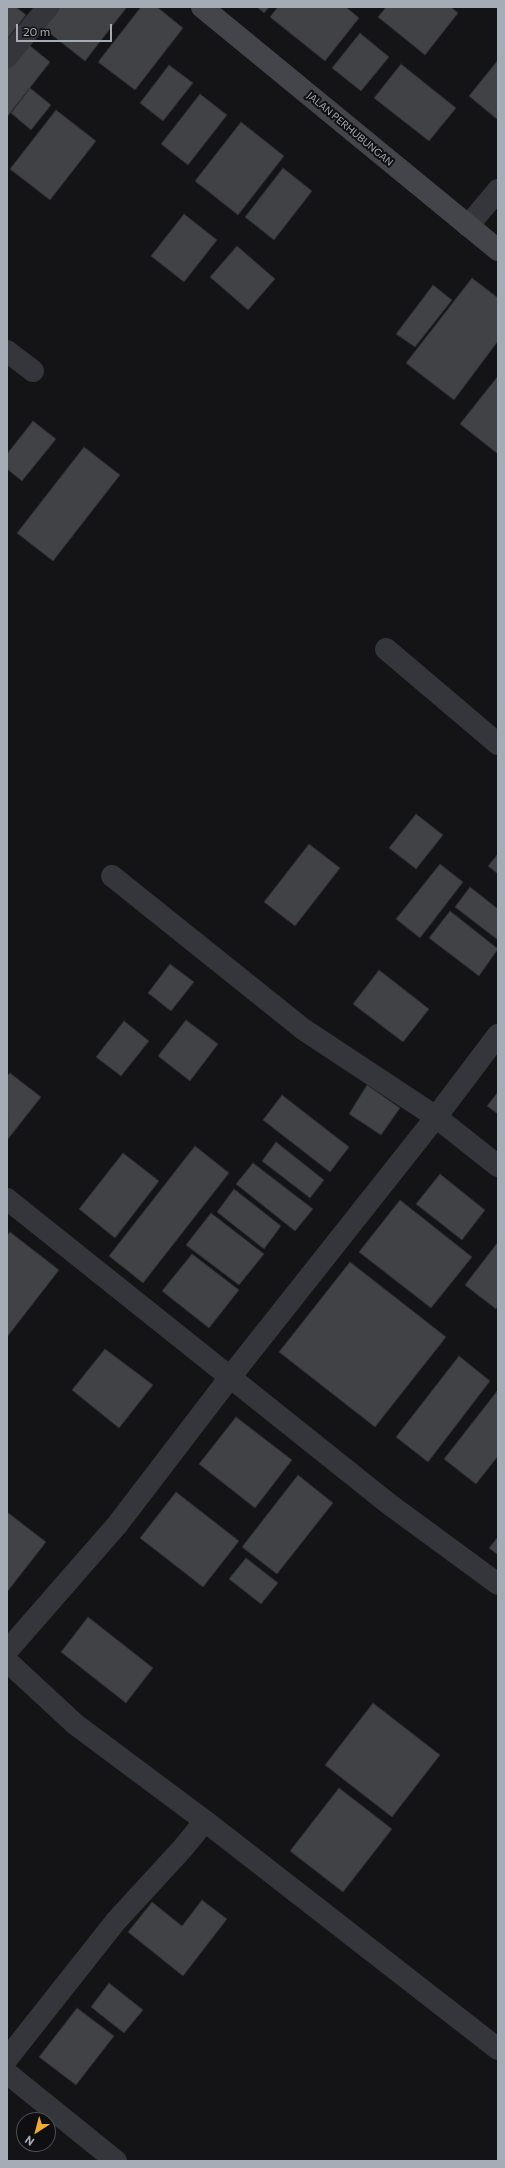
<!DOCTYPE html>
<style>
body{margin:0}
#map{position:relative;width:505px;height:2168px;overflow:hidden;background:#141416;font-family:Commissioner,sans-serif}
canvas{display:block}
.frame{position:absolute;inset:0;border:8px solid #a6acb6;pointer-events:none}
.north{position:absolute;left:16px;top:2112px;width:40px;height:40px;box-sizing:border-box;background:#0f0f11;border:1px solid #4b4e53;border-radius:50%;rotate:216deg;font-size:11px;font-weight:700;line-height:16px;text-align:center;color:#a6acb6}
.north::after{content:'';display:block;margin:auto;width:14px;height:18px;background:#f0ab32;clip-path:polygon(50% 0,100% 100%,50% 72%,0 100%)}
.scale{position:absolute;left:16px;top:24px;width:96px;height:18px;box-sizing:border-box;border:2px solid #a6acb6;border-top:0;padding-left:5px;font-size:12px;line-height:14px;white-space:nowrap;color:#a6acb6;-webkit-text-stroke:3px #0f0f11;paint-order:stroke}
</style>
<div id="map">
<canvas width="505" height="2168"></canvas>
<div class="frame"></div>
<div class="north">N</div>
<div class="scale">20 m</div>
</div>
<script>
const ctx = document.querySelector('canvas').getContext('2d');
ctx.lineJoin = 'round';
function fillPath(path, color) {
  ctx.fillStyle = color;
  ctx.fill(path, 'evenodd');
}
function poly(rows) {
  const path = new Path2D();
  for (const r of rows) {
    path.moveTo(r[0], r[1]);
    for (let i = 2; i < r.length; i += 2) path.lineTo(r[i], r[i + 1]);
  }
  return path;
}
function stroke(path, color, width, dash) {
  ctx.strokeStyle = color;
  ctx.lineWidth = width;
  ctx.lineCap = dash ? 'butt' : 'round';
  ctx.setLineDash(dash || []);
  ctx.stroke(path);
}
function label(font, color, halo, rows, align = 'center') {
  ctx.font = font + ' Commissioner,sans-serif';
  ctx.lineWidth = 4;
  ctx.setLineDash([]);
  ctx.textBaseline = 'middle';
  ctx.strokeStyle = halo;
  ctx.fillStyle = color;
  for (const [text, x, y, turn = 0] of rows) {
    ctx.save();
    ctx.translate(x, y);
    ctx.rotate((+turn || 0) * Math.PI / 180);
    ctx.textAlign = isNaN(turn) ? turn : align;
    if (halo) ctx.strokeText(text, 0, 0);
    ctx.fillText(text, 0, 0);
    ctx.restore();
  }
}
const building = poly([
 [7,7,16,7,26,15,7,39,7,7],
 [60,7,127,7,85,61,43,28,60,7],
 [141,7,157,7,183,28,135,90,98,62,141,7],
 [257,7,269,7,264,13,257,7],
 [278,7,346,7,359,18,325,61,270,17,278,7],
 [386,7,451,7,458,13,425,55,378,17,386,7],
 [360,33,389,57,361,91,332,68,360,33],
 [24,41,50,62,7,117,7,63,24,41],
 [498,60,498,120,469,96,498,60],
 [401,64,456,108,429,141,374,98,401,64],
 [169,65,193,83,163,121,140,103,169,65],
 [30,88,51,105,31,130,11,113,30,88],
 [200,94,227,115,188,165,161,144,200,94],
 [56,110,96,141,50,200,10,169,56,110],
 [241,122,284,156,238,215,195,181,241,122],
 [283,168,312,191,274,240,245,217,283,168],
 [184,214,217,240,184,282,151,256,184,214],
 [237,246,275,279,248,310,210,277,237,246],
 [472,278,498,298,498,341,454,400,406,363,472,278],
 [433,285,452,300,415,347,396,334,433,285],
 [498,376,498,454,460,424,498,376],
 [33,421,56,439,22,481,7,469,7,454,33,421],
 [84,447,120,475,53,561,17,533,84,447],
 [416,814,443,835,416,869,389,848,416,814],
 [309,844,340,868,295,926,264,902,309,844],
 [498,854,498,874,488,866,498,854],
 [440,864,463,882,420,938,396,919,440,864],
 [470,887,498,909,498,940,455,907,470,887],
 [450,911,498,949,479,976,429,938,450,911],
 [170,964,194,982,171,1011,148,993,170,964],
 [379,970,429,1009,403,1042,353,1004,379,970],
 [186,1020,218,1044,190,1081,158,1056,186,1020],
 [124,1021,149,1041,121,1076,96,1057,124,1021],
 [10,1073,41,1097,8,1139,7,1076,10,1073],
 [367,1085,400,1108,381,1135,349,1114,367,1085],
 [498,1092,498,1114,487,1106,498,1092],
 [282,1095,349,1147,330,1172,263,1120,282,1095],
 [276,1142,324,1180,310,1198,262,1161,276,1142],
 [195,1146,229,1173,143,1283,109,1256,195,1146],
 [123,1153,159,1181,115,1238,79,1209,123,1153],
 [253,1163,313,1209,295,1231,236,1184,253,1163],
 [440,1174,485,1210,462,1240,416,1204,440,1174],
 [234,1189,281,1226,264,1249,217,1212,234,1189],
 [400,1200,472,1257,431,1308,359,1252,400,1200],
 [211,1213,264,1254,239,1285,186,1245,211,1213],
 [10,1232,59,1270,7,1337,7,1236,10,1232],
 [498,1242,498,1306,496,1309,465,1285,498,1242],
 [192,1254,239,1290,209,1328,162,1291,192,1254],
 [350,1262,446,1337,375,1427,279,1352,350,1262],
 [105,1349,153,1385,119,1428,72,1390,105,1349],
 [459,1356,490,1381,428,1462,396,1437,459,1356],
 [498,1390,498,1456,476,1484,444,1459,498,1390],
 [236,1417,292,1460,255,1508,199,1464,236,1417],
 [298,1475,333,1503,277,1574,242,1547,298,1475],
 [176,1492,239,1541,203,1587,140,1538,176,1492],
 [7,1512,46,1542,7,1592,7,1512],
 [498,1537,498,1555,489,1548,498,1537],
 [246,1558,278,1583,261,1604,229,1579,246,1558],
 [88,1617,153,1668,126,1703,61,1652,88,1617],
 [373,1703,440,1755,392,1817,325,1765,373,1703],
 [339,1788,392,1829,343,1892,290,1851,339,1788],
 [202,1900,227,1919,183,1976,128,1932,152,1902,182,1926,202,1900],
 [109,1983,143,2010,124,2033,91,2007,109,1983],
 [77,2008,114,2036,76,2085,39,2057,77,2008]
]);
fillPath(building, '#404246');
stroke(building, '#2e2e32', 1);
stroke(poly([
 [7,57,48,7],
 [468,226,498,190],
 [7,351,33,371],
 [386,649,498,744],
 [112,876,303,1029,436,1117,498,1166],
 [7,1199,389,1504,498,1584],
 [7,1651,117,1525,231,1376,436,1117,498,1035],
 [7,1661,75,1724,205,1821,183,1848,116,1921,7,2059],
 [205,1821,498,2049],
 [7,2073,116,2161]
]), '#35363b', 22);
stroke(poly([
 [202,7,498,250]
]), '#43454b', 22);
label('10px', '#a6acb6', '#0f0f11', [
 ["JALAN PERHUBUNGAN",350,129,40]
]);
</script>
